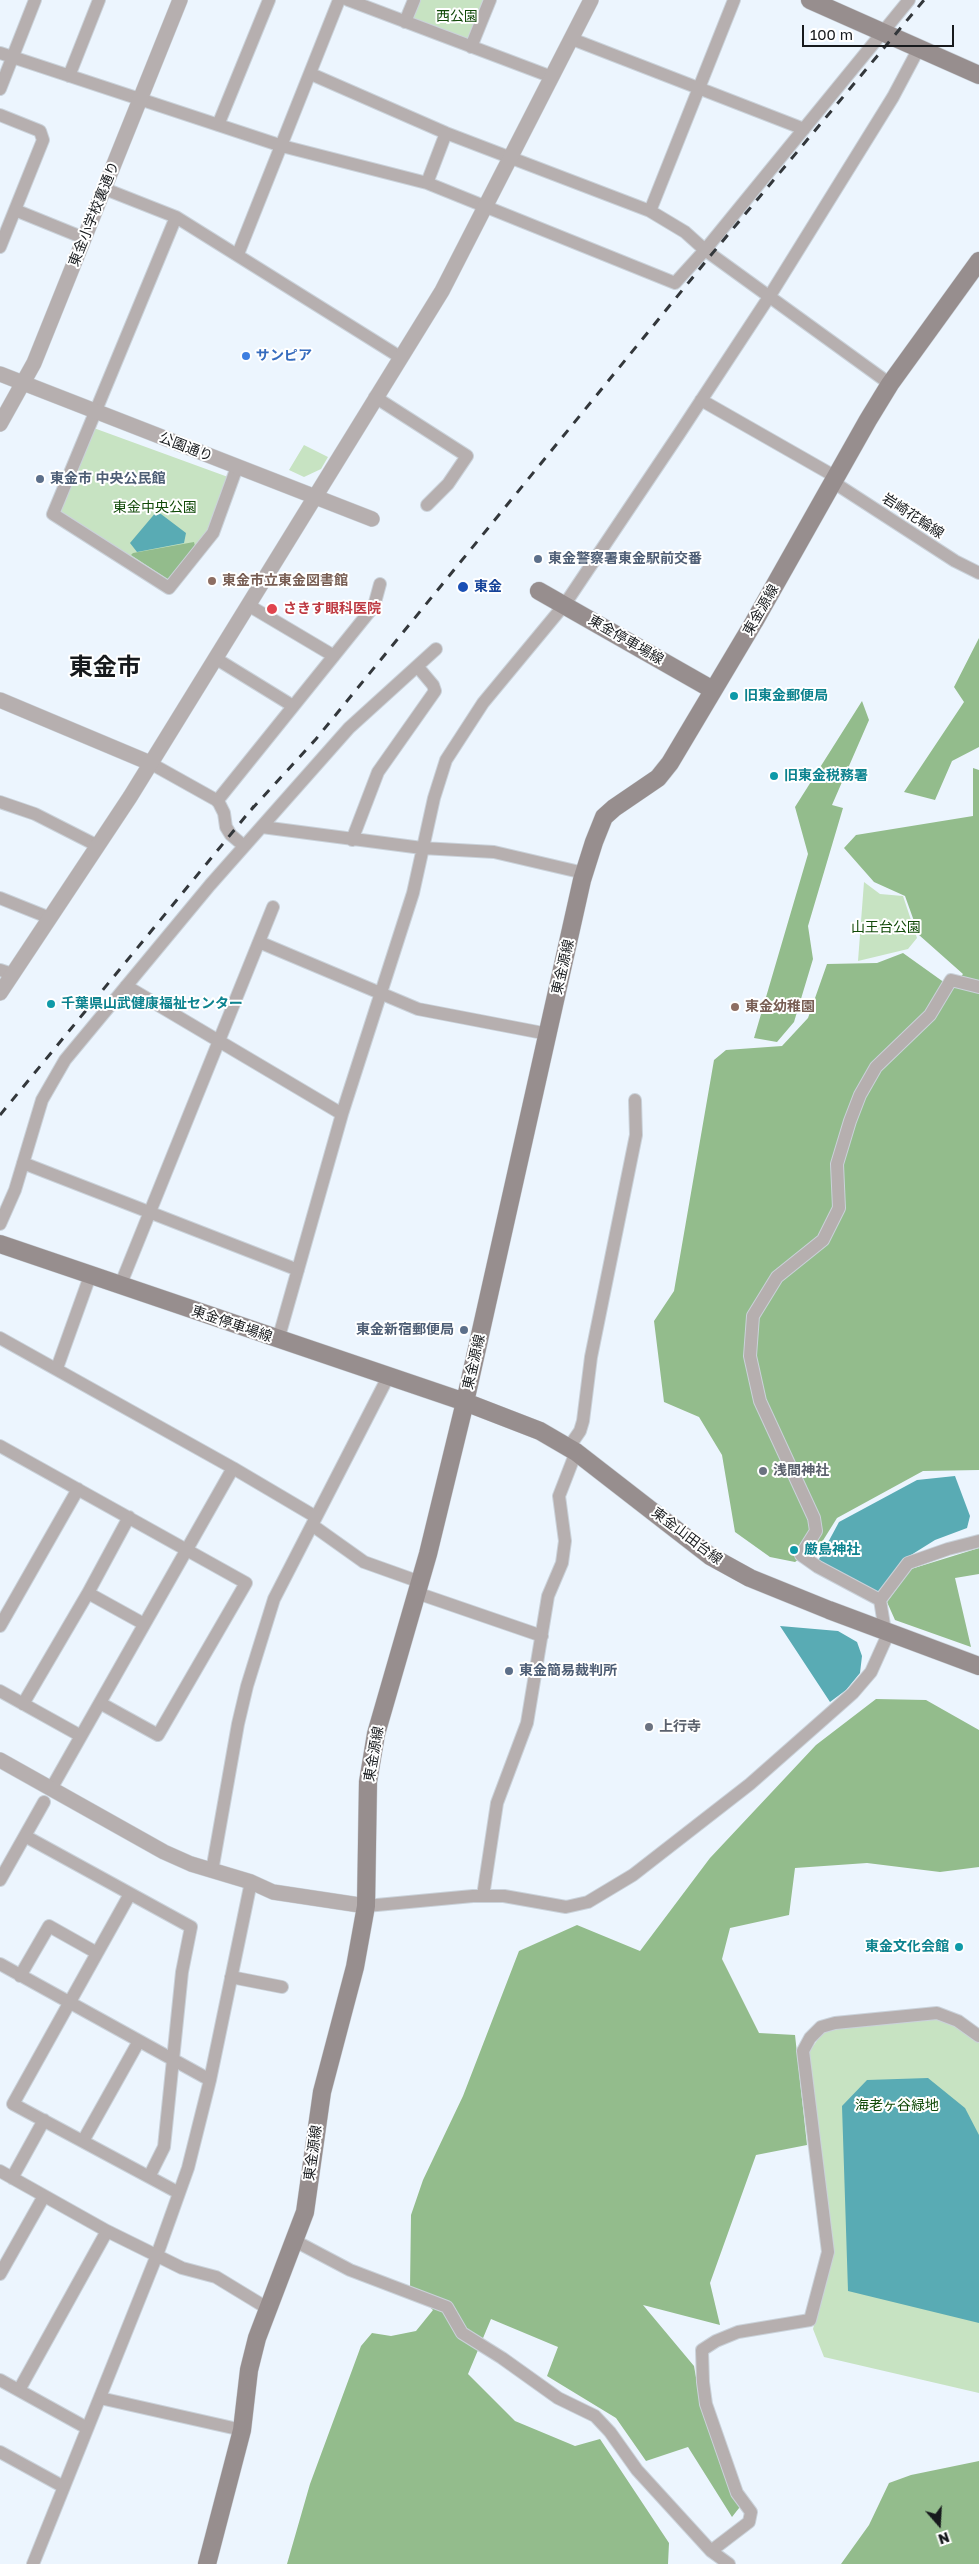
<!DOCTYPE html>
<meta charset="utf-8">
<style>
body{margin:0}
#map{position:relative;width:979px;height:2564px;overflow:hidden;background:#ecf5fe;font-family:"Golos Text",sans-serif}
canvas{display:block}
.north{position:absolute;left:914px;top:2499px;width:50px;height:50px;-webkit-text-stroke:4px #fff;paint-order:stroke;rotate:161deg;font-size:14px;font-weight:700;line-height:20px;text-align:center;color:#171a1d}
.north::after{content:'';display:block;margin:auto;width:18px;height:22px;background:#171a1d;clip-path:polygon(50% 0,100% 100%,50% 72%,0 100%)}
.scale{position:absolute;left:802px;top:25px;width:152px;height:22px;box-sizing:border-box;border:2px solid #171a1d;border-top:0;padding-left:6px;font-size:15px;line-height:18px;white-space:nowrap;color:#171a1d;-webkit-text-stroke:4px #fff;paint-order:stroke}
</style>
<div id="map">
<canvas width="979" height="2564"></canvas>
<div class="north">N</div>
<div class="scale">100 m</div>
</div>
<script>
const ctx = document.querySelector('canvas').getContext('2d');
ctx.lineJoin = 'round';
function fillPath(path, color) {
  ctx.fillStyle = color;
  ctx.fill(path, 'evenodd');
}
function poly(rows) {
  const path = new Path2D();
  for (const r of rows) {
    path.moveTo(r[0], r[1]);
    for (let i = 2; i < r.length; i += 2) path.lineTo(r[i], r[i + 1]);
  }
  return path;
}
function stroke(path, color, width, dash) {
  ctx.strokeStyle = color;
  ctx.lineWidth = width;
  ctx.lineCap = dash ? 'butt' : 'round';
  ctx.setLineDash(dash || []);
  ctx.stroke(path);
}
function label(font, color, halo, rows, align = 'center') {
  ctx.font = font + ' "Golos Text","Noto Sans JP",sans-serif';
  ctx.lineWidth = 4;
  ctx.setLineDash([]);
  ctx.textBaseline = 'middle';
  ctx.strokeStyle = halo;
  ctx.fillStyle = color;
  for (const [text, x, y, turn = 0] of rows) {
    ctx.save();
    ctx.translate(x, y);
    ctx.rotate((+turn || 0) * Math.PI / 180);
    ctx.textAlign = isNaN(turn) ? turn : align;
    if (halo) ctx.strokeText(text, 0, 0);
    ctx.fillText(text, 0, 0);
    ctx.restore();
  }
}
fillPath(poly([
 [419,0,483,0,467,40,412,18],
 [91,427,228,477,208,531,169,581,59,510],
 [304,445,328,457,321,469,304,477,289,470],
 [864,882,880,894,903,896,917,938,908,949,858,961],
 [936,2018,955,2026,979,2043,979,2393,824,2357,813,2329,833,2251,808,2054,822,2033,834,2028]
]), '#c7e3c2');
fillPath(poly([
 [194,542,195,546,169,580,131,555,133,553],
 [979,638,979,747,952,761,935,800,904,792,964,702,954,687],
 [862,701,869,720,832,805,843,808,808,926,813,959,794,1022,777,1042,754,1038,808,854,795,807],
 [973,768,979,770,979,1470,923,1471,837,1518,822,1542,795,1562,770,1557,735,1532,722,1455,699,1417,664,1402,654,1321,674,1291,714,1060,726,1050,782,1046,808,1018,827,964,877,963,903,953,952,988,963,974,919,935,905,896,874,882,844,848,856,835,973,816],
 [979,1548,979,1574,955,1578,971,1647,895,1620,887,1602,911,1569],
 [876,1699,926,1700,979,1730,979,1867,940,1872,867,1863,795,1868,789,1915,730,1928,722,1959,759,2033,795,2035,807,2145,756,2155,710,2283,720,2325,643,2305,694,2366,701,2406,743,2503,732,2517,688,2447,646,2461,616,2418,547,2376,558,2347,491,2319,468,2374,515,2421,575,2446,600,2439,669,2543,668,2564,287,2564,310,2484,361,2346,372,2333,391,2336,416,2331,433,2310,410,2289,411,2215,423,2180,463,2096,519,1951,577,1925,640,1951,710,1858,816,1745],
 [979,2461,979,2564,841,2564,869,2525,889,2483,911,2475]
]), '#93bc8c');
fillPath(poly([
 [157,511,186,533,184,543,137,552,130,543],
 [955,1476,970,1516,967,1528,935,1540,903,1560,878,1594,818,1561,839,1522,917,1480],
 [780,1626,838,1631,857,1642,862,1656,860,1673,846,1690,830,1702],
 [928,2078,965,2108,979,2135,979,2323,848,2291,842,2106,867,2080]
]), '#59abb4');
const minor = poly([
 [348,0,552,77],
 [405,22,414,0],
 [572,39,804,129],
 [471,47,490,0],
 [0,53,282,146,427,183,675,283,705,250,909,0],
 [311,74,446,133,650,211,685,232,705,250,890,384],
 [69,76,99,0],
 [0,89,35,0],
 [0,115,40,131,43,140,0,247],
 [218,125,269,0],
 [427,183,446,133],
 [105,189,176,217,400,357],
 [15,210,84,238],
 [650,211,734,0],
 [176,217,53,514,169,588,213,533,237,467],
 [238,254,339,0],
 [375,397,467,456,448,484,427,505],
 [701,400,836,477],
 [833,482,955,561,979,573],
 [248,605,334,656],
 [215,658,293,706],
 [150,763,218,801,224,813,226,827,231,835,244,846],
 [217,801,374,606,380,584],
 [0,802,35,814,98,846],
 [262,827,422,848,494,852,584,873],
 [352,840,378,772,435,691,433,685,417,666],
 [0,898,50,918],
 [259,942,418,1009,548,1034],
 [0,970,12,974],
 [126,986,342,1114],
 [23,1163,298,1270],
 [0,1224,15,1190,42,1100,65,1060,210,885,349,728,436,649],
 [120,1286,273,907],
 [0,1338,233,1468,316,1517],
 [278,1340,342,1114,413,893,434,798,446,760,483,703,565,604,679,434,769,297,893,97,919,48],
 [57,1368,90,1276],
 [0,1446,246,1583,158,1735,100,1703],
 [569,1447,580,1431,583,1421,591,1357,636,1135,635,1100],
 [129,1517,88,1593,144,1624],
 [312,1525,364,1562,420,1582],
 [417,1593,542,1636],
 [880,1600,818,1567,801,1555,816,1531,814,1518,760,1401,750,1356,753,1316,777,1277,823,1240,839,1208,837,1164,850,1121,860,1095,876,1067,930,1015,951,980,979,987],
 [0,1626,78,1489],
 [885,1631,880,1600,908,1563,948,1549,979,1541],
 [0,1691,81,1736],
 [23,1704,88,1593],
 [51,1789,233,1468],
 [25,1836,191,1927,182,1972,164,2147,149,2177],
 [212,1871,238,1724,247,1686,274,1599,388,1377],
 [0,1880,44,1802],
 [130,1894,13,2104,179,2193],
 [483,1896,497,1803,527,1723,548,1596,562,1563,565,1541,559,1496,576,1452],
 [366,1906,473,1896,504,1896,566,1907,588,1902,633,1875,750,1784,835,1709,853,1693,871,1672,889,1632],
 [0,1964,210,2080],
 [20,1976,49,1926,97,1953],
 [231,1977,282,1987],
 [83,2141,139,2041],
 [0,2171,107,2231,182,2268,216,2277,267,2308],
 [12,2178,44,2120],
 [295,2241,350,2270,447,2307,462,2333,502,2358,558,2398,595,2416,610,2432,637,2470,711,2551,729,2564],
 [0,2274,44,2196],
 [0,2380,87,2428],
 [19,2390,107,2231],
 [100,2398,242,2430],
 [0,2452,64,2487],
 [711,2551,749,2522,751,2512,737,2493,706,2404,703,2382,702,2350,716,2341,738,2332,810,2320,828,2252,803,2051,810,2038,821,2027,835,2023,937,2013,958,2021,979,2036],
 [33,2564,157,2255,188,2168,210,2080,251,1882]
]);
const tertiary = poly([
 [0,374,372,519],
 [0,424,34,363,180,0],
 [0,700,150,763],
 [0,993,130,797,442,291,591,0],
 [0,1760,164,1852,191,1864,251,1882,273,1892,366,1906]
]);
const secondary = poly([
 [810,0,979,75],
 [539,591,713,690],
 [0,1244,465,1402,540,1431,576,1452,710,1556,750,1578,829,1610,979,1666],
 [207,2564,242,2430,249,2370,257,2338,305,2212,322,2092,355,1967,366,1906,368,1782,376,1734,428,1554,465,1402,582,880,594,842,604,817,614,808,658,778,670,763,754,622,868,420,890,384,979,261]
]);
stroke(minor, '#cad2da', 14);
stroke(tertiary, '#cad2da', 16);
stroke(secondary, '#cad2da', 19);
stroke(minor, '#b6afaf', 12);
stroke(tertiary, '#b6afaf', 15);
stroke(secondary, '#978e8e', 18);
stroke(poly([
 [251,810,316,739,711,255,924,0],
 [0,1115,254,806]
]), '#33373b', 3, [9, 9]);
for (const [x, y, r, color] of [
 [246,356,5,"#3f7fe0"],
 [40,479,5,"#5c6f8a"],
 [538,559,5,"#5c6f8a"],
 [212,581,5,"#8d6e63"],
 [463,587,6,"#1a4fb4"],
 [272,609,6,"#e0444e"],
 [734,696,5,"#0f9aa8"],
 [774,776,5,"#0f9aa8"],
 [51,1004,5,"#0f9aa8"],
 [735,1007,5,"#8d6e63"],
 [464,1330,5,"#5c6f8a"],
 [763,1471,5,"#6b7280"],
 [794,1550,5,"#0f9aa8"],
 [509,1671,5,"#5c6f8a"],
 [649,1727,5,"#6b7280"],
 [959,1947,5,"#0f9aa8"]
]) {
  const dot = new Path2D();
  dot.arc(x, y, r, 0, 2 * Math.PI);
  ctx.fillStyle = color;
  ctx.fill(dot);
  stroke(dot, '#fff', 2);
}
label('14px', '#114a08', '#fff', [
 ["西公園",457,17],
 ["東金中央公園",155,508],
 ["山王台公園",886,928],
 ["海老ヶ谷緑地",897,2106]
]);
label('14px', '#171a1d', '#fff', [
 ["東金小学校裏通り",94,214,-68],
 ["公園通り",186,447,21],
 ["岩崎花輪線",913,516,33],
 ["東金源線",761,610,-60],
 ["東金停車場線",626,640,30],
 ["東金源線",563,967,-77],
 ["東金停車場線",232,1324,19],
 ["東金源線",474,1362,-77],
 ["東金山田台線",687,1536,37],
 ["東金源線",374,1754,-80],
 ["東金源線",313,2153,-82]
]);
label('bold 14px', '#366cbe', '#fff', [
 ["サンピア",256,356]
], 'left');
label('bold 14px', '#4e5e75', '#fff', [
 ["東金市 中央公民館",50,479],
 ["東金警察署東金駅前交番",548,559],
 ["東金新宿郵便局",454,1330,"right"],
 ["東金簡易裁判所",519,1671]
], 'left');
label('bold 14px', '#785e54', '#fff', [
 ["東金市立東金図書館",222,581],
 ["東金幼稚園",745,1007]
], 'left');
label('bold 14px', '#164399', '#fff', [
 ["東金",474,587]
], 'left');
label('bold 14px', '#be3a42', '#fff', [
 ["さきす眼科医院",283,609]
], 'left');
label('bold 14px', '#0d838f', '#fff', [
 ["旧東金郵便局",744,696],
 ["旧東金税務署",784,776],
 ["千葉県山武健康福祉センター",61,1004],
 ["厳島神社",804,1550],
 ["東金文化会館",949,1947,"right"]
], 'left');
label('bold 14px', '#5b616d', '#fff', [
 ["浅間神社",773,1471],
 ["上行寺",659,1727]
], 'left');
label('bold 24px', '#171a1d', '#fff', [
 ["東金市",105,667]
]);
</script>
